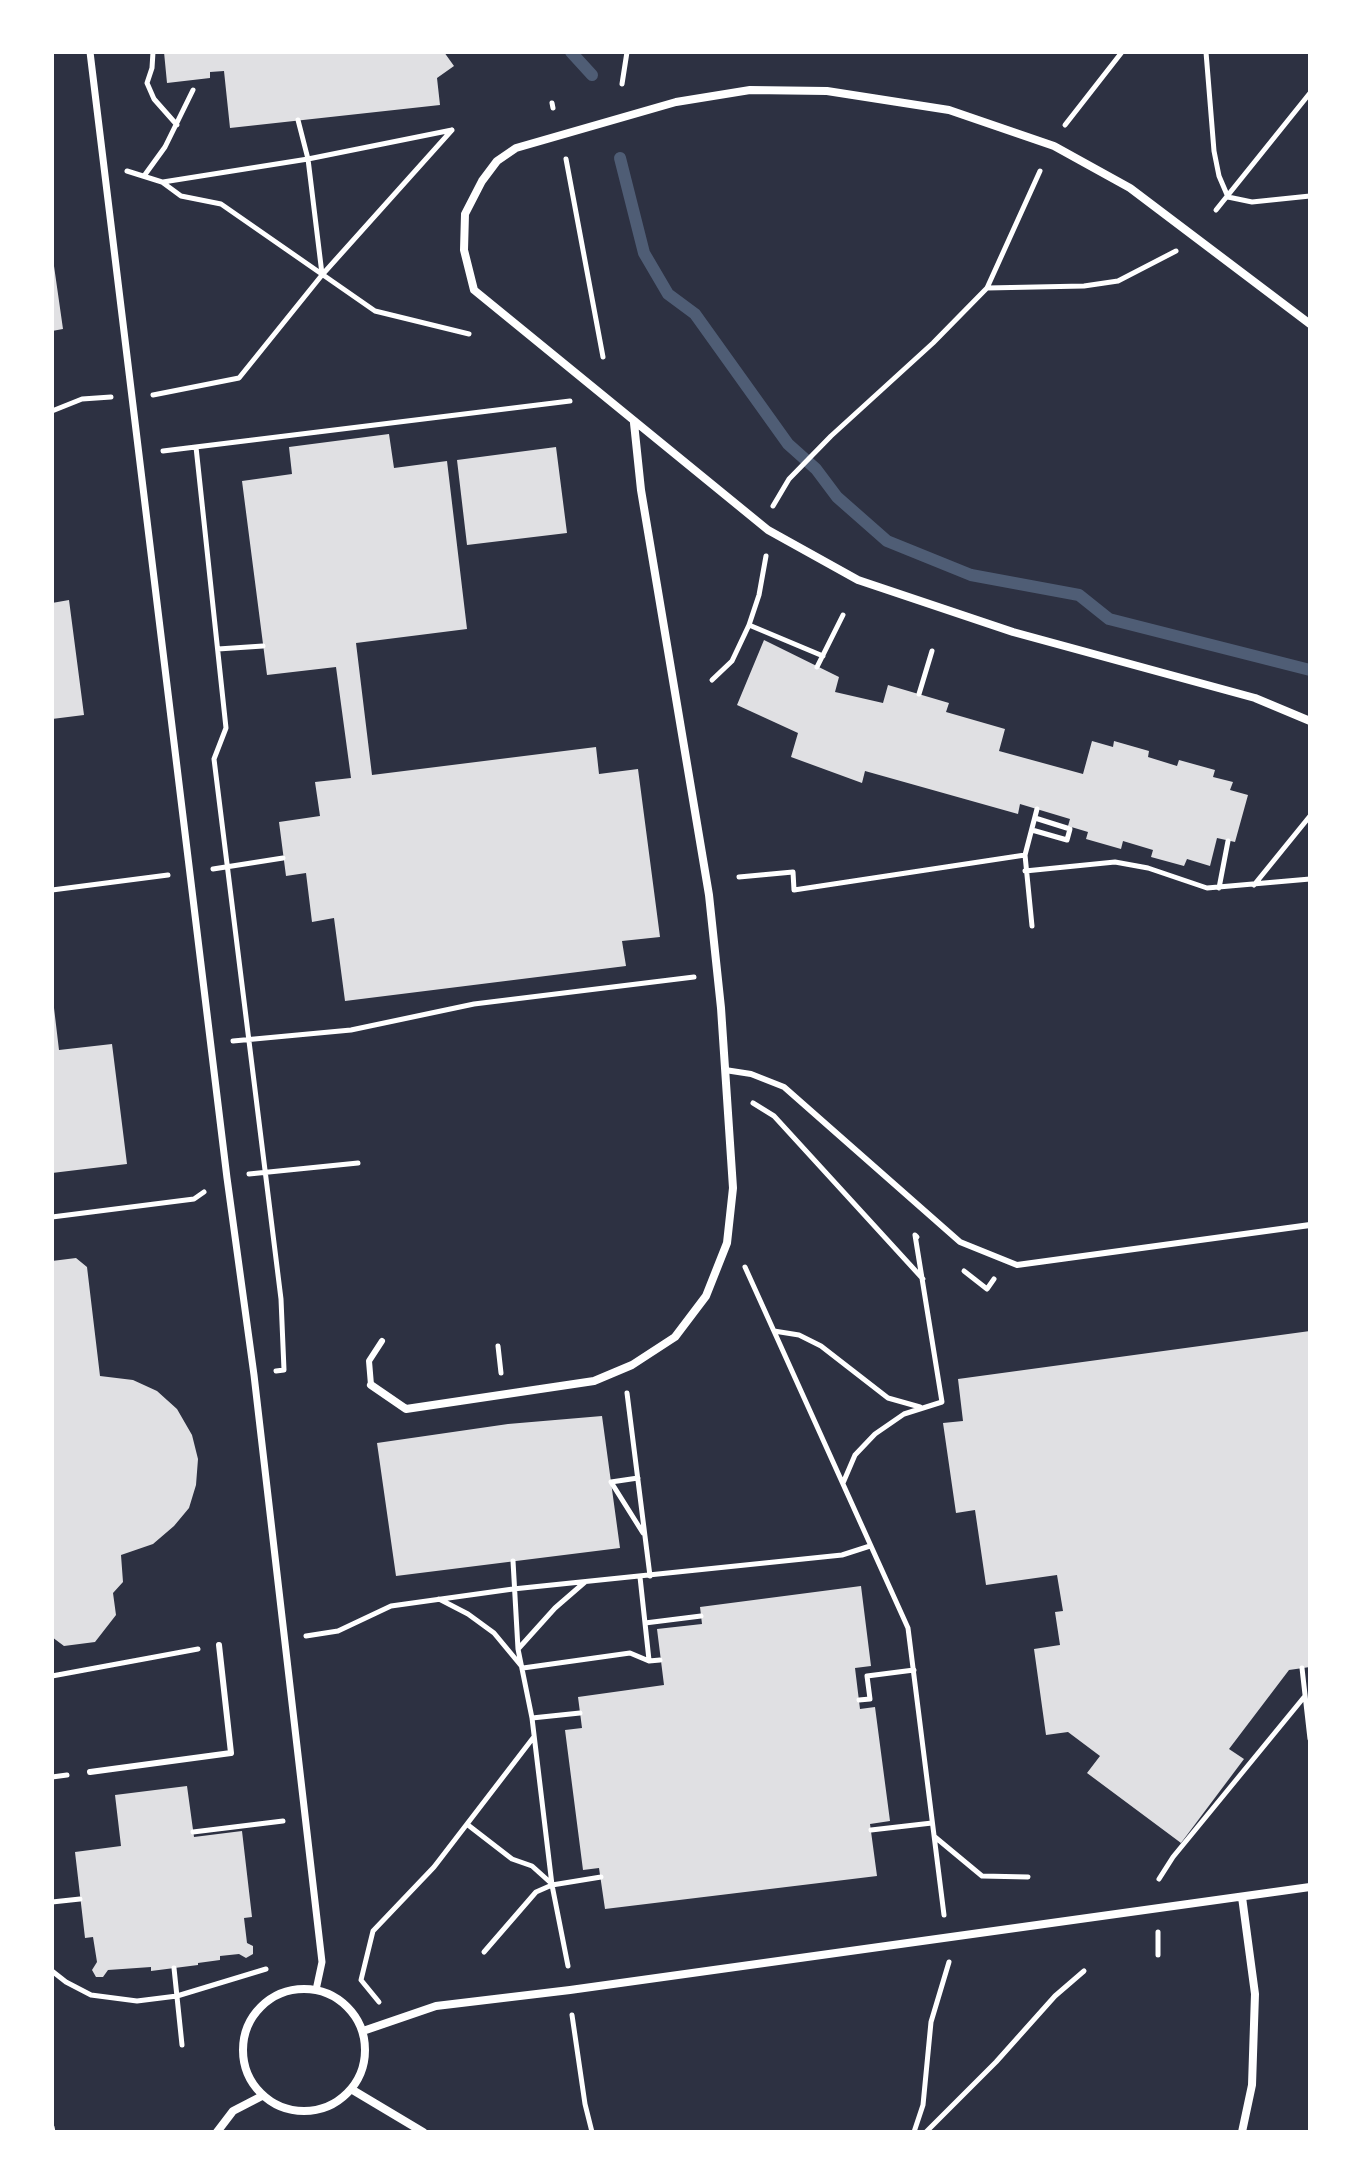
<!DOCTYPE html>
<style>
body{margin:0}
#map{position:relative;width:1362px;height:2184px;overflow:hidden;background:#2d3142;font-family:"Titillium Web",sans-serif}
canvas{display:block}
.frame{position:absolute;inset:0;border:54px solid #fff;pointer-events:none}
</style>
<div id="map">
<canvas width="1362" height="2184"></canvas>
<div class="frame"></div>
</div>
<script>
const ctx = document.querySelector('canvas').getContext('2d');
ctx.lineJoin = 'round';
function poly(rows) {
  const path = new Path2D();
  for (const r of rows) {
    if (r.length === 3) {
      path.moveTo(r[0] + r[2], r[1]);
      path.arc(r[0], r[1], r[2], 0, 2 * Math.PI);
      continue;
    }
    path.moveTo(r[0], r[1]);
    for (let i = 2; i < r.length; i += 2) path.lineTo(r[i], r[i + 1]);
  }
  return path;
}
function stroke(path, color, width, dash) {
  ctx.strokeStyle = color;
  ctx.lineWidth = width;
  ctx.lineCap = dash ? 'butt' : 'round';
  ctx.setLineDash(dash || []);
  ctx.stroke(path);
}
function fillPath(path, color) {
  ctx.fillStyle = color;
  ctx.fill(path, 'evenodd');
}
stroke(poly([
 [571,52,592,75],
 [620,158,644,253,668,294,695,314,788,444,816,469,837,497,887,541,971,575,1079,595,1109,619,1310,670]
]), '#4f5d75', 12);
fillPath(poly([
 [164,52,444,52,454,66,437,78,440,105,230,128,224,71,210,72,210,78,167,83],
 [52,252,63,329,52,331],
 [389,434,394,468,447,461,467,629,356,643,372,775,596,747,599,774,638,769,660,937,622,941,626,966,345,1001,334,918,312,922,306,873,286,876,279,822,320,816,315,782,351,778,336,667,267,675,242,481,292,474,289,447],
 [556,447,567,533,467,545,457,460],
 [69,600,84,715,52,719,52,603],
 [764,640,839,677,835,692,883,703,888,685,949,703,946,712,1005,729,999,751,1083,774,1092,741,1113,747,1114,741,1149,751,1148,757,1177,766,1179,760,1215,770,1213,777,1233,782,1230,790,1248,795,1235,842,1217,838,1210,866,1187,859,1184,866,1151,857,1153,850,1123,841,1121,849,1086,839,1088,832,1068,826,1070,819,1020,804,1018,814,865,771,862,783,791,757,798,733,737,705],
 [54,1008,59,1050,112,1044,127,1164,52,1173],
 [76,1258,87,1267,100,1376,133,1380,157,1391,177,1409,192,1435,198,1459,196,1485,189,1508,174,1526,153,1544,121,1555,123,1582,113,1593,116,1615,95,1642,64,1646,52,1637,52,1261],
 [1310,1331,1310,1667,1289,1670,1229,1749,1244,1759,1181,1843,1087,1773,1100,1756,1068,1732,1046,1735,1034,1649,1060,1645,1055,1612,1063,1611,1057,1575,986,1585,975,1510,956,1513,943,1423,963,1421,958,1379],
 [602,1416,620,1548,396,1576,377,1443,508,1424],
 [861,1586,871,1666,855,1668,860,1709,875,1707,890,1821,870,1824,877,1876,605,1909,599,1868,583,1870,565,1730,582,1728,578,1697,664,1685,657,1629,702,1624,700,1607],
 [187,1786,194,1837,242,1831,252,1917,244,1918,247,1943,253,1946,253,1954,246,1958,239,1954,220,1956,220,1960,198,1963,198,1965,151,1971,151,1967,108,1970,103,1977,96,1977,92,1970,97,1962,93,1937,85,1938,75,1852,121,1846,115,1795]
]), '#e0e0e3');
stroke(poly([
 [153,52,152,68,147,83,154,99,177,125],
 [1206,52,1214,151,1219,176,1228,197,1252,202,1310,196],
 [622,84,627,52],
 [552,103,553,108],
 [298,120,308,159,322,274],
 [1065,125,1122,52],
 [566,159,603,357],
 [127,171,162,182,181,196,221,204,375,311,469,334],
 [144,176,165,147,193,90],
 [163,182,308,159,452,130],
 [1216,210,1310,93],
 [987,288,1084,286,1118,281,1176,251],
 [153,395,239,378,322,275,452,130],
 [52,411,82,399,111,397],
 [196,447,226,728,214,759,281,1299,284,1370,276,1371],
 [163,451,570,401],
 [773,506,789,479,831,436,933,343,987,288,1040,171],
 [749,625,823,656],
 [218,649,263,646],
 [817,667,843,615],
 [712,680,732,661,749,625,759,595,766,556],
 [919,694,932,651],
 [1032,830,1067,840,1070,829,1035,818],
 [213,869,283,858],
 [1025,871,1115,862,1148,868,1207,888,1310,879],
 [739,877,793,872,794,890,1025,855],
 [1254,885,1310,816],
 [1219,888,1228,841],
 [52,890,168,875],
 [1032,926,1025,855,1037,809],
 [233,1041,351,1030,474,1004,694,977],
 [753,1103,774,1116,923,1279],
 [249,1174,358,1163],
 [52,1217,194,1199,204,1192],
 [745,1267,908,1628,944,1915],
 [964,1271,987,1289,994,1279],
 [774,1331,799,1335,821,1346,888,1398,920,1407],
 [498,1346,501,1373],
 [627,1393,650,1576],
 [638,1478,611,1482,643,1533],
 [843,1483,855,1455,875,1434,904,1414,942,1402,915,1235,917,1237],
 [513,1561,518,1649,532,1718,552,1885,568,1966],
 [640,1577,649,1660],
 [439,1599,468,1614,494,1633,523,1668,630,1653,649,1661,660,1660],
 [645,1623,701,1616],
 [306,1636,338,1631,391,1606,513,1589,842,1555,870,1546],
 [519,1648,555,1608,585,1582],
 [1302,1668,1310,1739],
 [52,1676,198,1649],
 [859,1700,870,1699,867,1676,914,1670],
 [532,1718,580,1713],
 [52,1777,67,1775],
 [468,1825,512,1859,532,1866,552,1884],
 [871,1830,932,1823],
 [193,1832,283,1821],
 [935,1837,982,1876,1028,1877],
 [1159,1879,1173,1857,1305,1696],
 [52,1902,80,1899],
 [484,1952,536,1892,552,1885,601,1877],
 [1158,1955,1158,1932],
 [174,1968,182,2045],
 [52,1971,66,1982,91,1995,137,2001,177,1996,266,1969],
 [379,2002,361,1980,373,1931,434,1867,533,1738],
 [572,2015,585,2104,592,2132],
 [52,2127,53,2132],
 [914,2132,923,2105,931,2022,949,1962],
 [926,2132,996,2062,1055,1996,1084,1971]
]), '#fff', 5);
stroke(poly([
 [725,1070,751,1074,784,1087,960,1242,1017,1265,1310,1225],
 [371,1385,369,1361,382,1341],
 [90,1772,231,1753,219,1645]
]), '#fff', 6);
stroke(poly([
 [90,52,227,1178,254,1375,322,1962,316,1990]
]), '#fff', 7);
stroke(poly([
 [1310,324,1130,188,1054,146,949,110,827,91,750,90,676,102,516,148,497,161,482,181,465,214,464,250,474,290,768,530,858,580,1013,632,1255,698,1310,721],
 [371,1385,406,1409,594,1381,632,1365,675,1337,706,1296,727,1243,733,1188,721,1008,709,895,641,490,634,423],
 [1242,1897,1255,1994,1252,2085,1242,2132],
 [304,2050,61],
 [363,2031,436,2006,570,1990,1310,1887],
 [351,2089,423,2132],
 [217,2132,233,2111,262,2096]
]), '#fff', 8);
</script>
